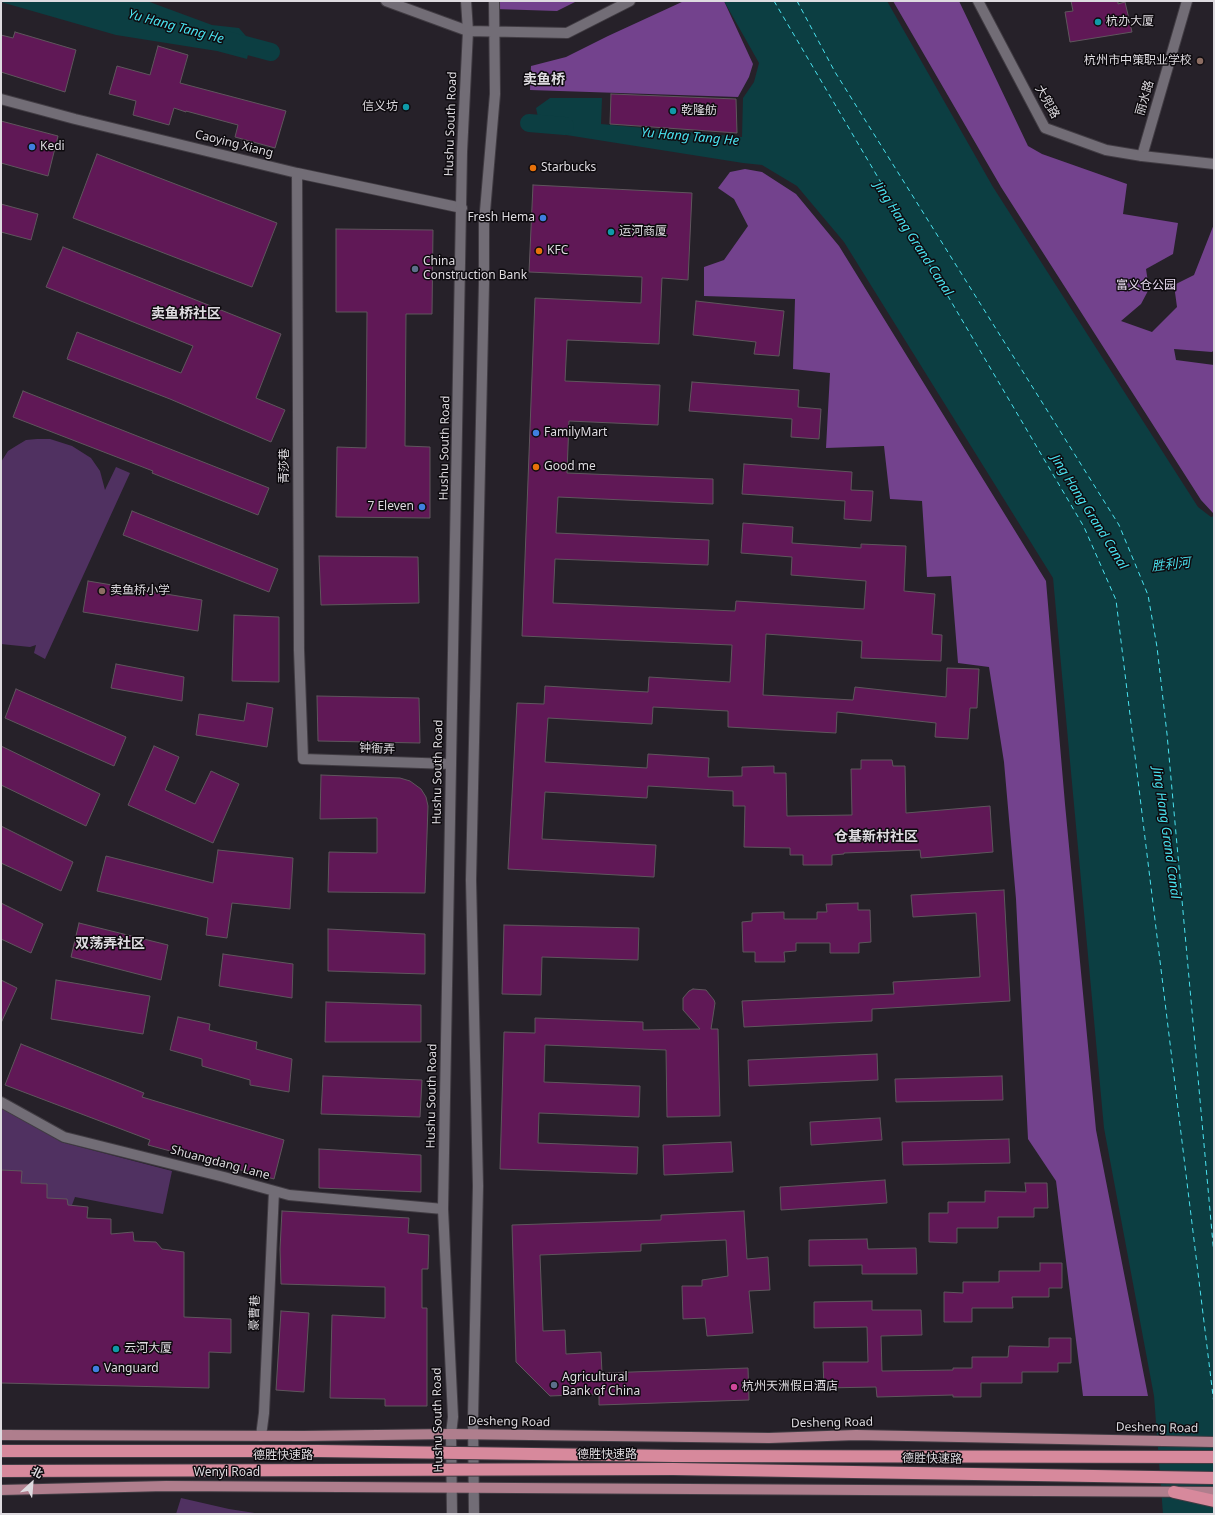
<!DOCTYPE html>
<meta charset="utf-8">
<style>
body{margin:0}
#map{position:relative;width:1215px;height:1515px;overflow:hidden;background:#262129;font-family:"Noto Sans","Noto Sans SC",sans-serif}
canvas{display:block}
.frame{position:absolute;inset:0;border:2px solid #dedbe0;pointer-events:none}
.north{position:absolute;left:12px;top:1463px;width:40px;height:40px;-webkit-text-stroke:3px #0e0b0f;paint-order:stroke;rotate:26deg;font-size:11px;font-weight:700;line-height:16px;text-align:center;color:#dedbe0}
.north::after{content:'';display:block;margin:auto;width:14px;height:18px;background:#dedbe0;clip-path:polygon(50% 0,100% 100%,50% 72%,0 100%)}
</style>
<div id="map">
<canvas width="1215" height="1515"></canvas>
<div class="frame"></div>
<div class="north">北</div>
</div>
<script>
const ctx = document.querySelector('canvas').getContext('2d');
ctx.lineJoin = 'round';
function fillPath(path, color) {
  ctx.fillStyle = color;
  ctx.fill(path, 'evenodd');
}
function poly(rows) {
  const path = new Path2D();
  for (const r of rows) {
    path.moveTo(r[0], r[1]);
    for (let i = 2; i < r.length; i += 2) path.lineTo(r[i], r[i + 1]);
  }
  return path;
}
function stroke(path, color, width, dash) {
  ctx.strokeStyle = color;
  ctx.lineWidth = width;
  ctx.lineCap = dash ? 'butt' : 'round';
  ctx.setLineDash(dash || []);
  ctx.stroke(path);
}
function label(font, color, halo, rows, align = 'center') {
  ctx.font = font + ' "Noto Sans","Noto Sans SC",sans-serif';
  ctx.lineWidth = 3;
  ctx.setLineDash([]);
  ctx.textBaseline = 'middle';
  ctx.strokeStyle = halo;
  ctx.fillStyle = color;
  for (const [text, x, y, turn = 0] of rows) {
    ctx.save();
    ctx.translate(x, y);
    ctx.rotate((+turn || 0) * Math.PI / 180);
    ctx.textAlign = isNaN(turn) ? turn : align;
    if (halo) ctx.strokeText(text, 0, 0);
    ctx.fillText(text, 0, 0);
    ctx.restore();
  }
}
fillPath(poly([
 [37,439,50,439,72,446,91,458,100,471,105,490,116,467,130,473,45,659,34,653,36,645,30,647,1,644,1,462,8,451,16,446,26,440],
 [1,1102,61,1142,172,1171,163,1214,75,1197,69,1213,1,1208],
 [181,1498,229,1509,261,1514,176,1514]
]), '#503161');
fillPath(poly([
 [494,1,577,1,557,11,495,9],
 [684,1,724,1,753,64,749,77,738,97,530,90,531,66,566,57,608,36],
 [893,1,959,1,1028,146,1042,154,1127,184,1123,214,1178,223,1173,254,1146,269,1149,289,1141,304,1121,321,1152,332,1177,307,1174,285,1194,275,1214,224,1214,350,1212,352,1174,349,1176,360,1214,365,1214,512,1213,513,1201,500,1001,187],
 [745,169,762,172,796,194,839,246,1046,581,1065,804,1096,1130,1148,1396,1083,1396,1056,1181,1028,1139,1016,899,1004,762,989,667,958,663,951,576,927,577,922,501,890,499,884,446,826,448,830,373,793,369,795,299,704,296,704,267,724,260,748,226,734,199,718,188,730,172]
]), '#73428d');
fillPath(poly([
 [1,1,147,1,212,25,239,28,251,42,247,59,217,51,116,35,1,2],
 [724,1,887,1,993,187,1198,507,1211,517,1214,516,1214,1514,1163,1514,1154,1396,1104,1128,1053,578,844,242,797,186,762,165,743,163,541,131,536,108,550,98,602,98,601,124,742,137,743,98,754,82,759,63]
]), '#0c3e42');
stroke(poly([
 [226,40,271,52],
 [529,123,565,126]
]), '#0c3e42', 18);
stroke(poly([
 [774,1,1084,527,1116,600,1214,1404],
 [797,1,835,72,1119,525,1148,595,1157,647,1167,734,1214,1255]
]), '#49e1ee', 1, [5, 4]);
const building = poly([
 [1071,1,1118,1,1118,4,1125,2,1132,32,1070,42,1065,12,1073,11,1071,1],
 [15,32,76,50,65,92,1,72,1,35,13,38,15,32],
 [158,46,188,55,180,83,286,111,275,148,235,137,238,125,186,111,186,112,174,108,169,125,133,115,136,101,109,94,117,66,150,75,158,46],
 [611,94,736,99,737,133,610,124,611,94],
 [1,121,58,136,48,176,1,163,1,121],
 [97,154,277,223,252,287,73,218,97,154],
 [533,185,692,193,688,280,662,278,659,344,567,340,565,381,660,385,658,425,569,421,567,473,713,479,713,504,558,497,556,533,709,540,708,565,555,559,553,603,735,611,736,601,864,609,866,581,791,575,792,557,741,553,743,523,793,527,792,543,861,548,861,544,906,546,904,591,935,594,932,634,942,635,941,661,861,658,862,641,766,634,763,695,853,700,855,687,946,697,947,668,979,669,977,708,970,708,968,739,935,737,936,723,837,712,836,733,728,727,728,711,653,707,652,724,548,718,545,762,647,768,648,754,709,758,708,777,742,776,742,767,774,766,774,773,786,773,787,816,852,815,851,769,861,769,861,760,892,760,893,766,905,766,906,813,990,806,993,852,921,858,920,850,844,853,844,854,832,855,832,865,803,865,803,855,790,855,790,848,744,847,745,806,733,806,733,791,648,786,647,798,545,792,542,839,656,845,654,877,508,869,517,703,544,704,545,686,648,692,649,677,730,682,732,645,522,636,535,298,641,303,642,277,529,272,533,185],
 [1,204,38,214,31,240,1,232,1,204],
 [336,229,433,230,432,314,406,314,405,446,430,447,430,518,336,517,337,447,366,448,367,312,336,312,336,229],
 [63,247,281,334,256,398,285,410,271,442,170,399,67,359,77,332,181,373,193,346,46,287,63,247],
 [696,301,784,311,779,356,754,354,756,342,693,335,696,301],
 [692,382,799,390,798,407,821,409,819,439,791,437,792,419,689,411,692,382],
 [23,391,269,488,258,515,152,473,153,471,13,417,23,391],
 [744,464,852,472,851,490,873,491,871,521,844,519,845,501,742,494,744,464],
 [132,511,278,569,269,592,123,535,132,511],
 [319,556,418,557,419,603,321,605,319,556],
 [88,581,202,600,198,631,83,612,88,581],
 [234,615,279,617,279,682,232,681,234,615],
 [116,664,184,677,182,701,111,688,116,664],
 [16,689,126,737,114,766,5,718,16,689],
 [317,696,419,698,420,743,318,741,317,696],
 [247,703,273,708,267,747,196,735,199,714,244,721,247,703],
 [1,746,100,794,86,826,1,785,1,746],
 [154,746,179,757,165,790,195,804,211,771,239,784,213,843,128,805,154,746],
 [321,775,400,778,410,781,421,789,426,797,428,806,425,893,328,892,329,852,377,853,377,818,320,819,321,775],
 [1,826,73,862,61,891,1,863,1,826],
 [218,850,293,858,290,909,232,903,227,938,206,935,208,918,97,891,106,856,213,883,218,850],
 [1004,890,1010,1001,872,1009,872,1021,744,1027,742,1001,894,994,893,982,980,977,976,913,913,917,911,895,1004,890],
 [1,903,43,924,31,953,1,939,1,903],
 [858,903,858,910,870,910,871,942,859,943,859,953,830,953,830,943,796,943,796,951,784,952,785,962,755,962,755,952,743,952,742,922,752,921,752,913,784,912,784,919,817,919,817,912,827,912,826,904,858,903],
 [79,923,168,945,161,980,71,957,79,923],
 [504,925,639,928,638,960,542,957,541,995,502,994,504,925],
 [328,929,425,934,425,974,328,971,328,929],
 [223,954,293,964,292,998,219,986,223,954],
 [1,980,17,988,1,1023,1,980],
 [56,980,150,996,143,1034,51,1019,56,980],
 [693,989,706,990,714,1000,715,1003,711,1029,718,1029,720,1116,667,1117,666,1050,545,1045,544,1082,640,1086,639,1117,539,1113,538,1143,638,1147,637,1174,500,1169,504,1032,535,1033,535,1018,643,1022,643,1030,700,1029,683,1010,683,998,689,991,693,989],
 [326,1002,421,1005,421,1042,325,1042,326,1002],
 [178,1017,210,1024,209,1030,257,1042,256,1049,292,1059,289,1092,250,1085,250,1080,202,1066,202,1059,170,1050,178,1017],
 [21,1044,144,1093,142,1097,284,1140,274,1179,148,1145,150,1140,5,1085,21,1044],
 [877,1054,878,1080,749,1086,748,1060,877,1054],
 [323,1076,422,1080,420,1117,321,1114,323,1076],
 [1002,1076,1003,1100,896,1102,895,1079,1002,1076],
 [880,1118,882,1140,811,1145,810,1122,880,1118],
 [1009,1139,1010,1163,903,1165,902,1142,1009,1139],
 [731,1142,733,1172,664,1175,663,1145,731,1142],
 [319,1149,421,1155,421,1192,319,1188,319,1149],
 [1,1170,22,1171,21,1183,47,1184,47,1198,67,1199,68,1205,88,1207,87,1218,111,1219,111,1234,133,1232,134,1241,156,1242,162,1249,184,1252,184,1317,231,1319,231,1353,209,1352,209,1388,1,1383,1,1170],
 [885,1180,887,1203,781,1210,780,1187,885,1180],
 [1025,1183,1047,1183,1048,1208,1034,1208,1034,1217,998,1217,998,1228,957,1228,957,1243,929,1242,929,1213,948,1213,948,1202,985,1202,985,1191,1026,1192,1025,1183],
 [282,1211,409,1218,408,1233,429,1235,428,1269,422,1269,422,1308,427,1308,427,1406,385,1406,385,1399,330,1398,332,1315,385,1318,385,1287,281,1284,280,1249,282,1211],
 [744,1211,747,1259,768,1257,770,1290,749,1291,753,1333,707,1336,705,1318,683,1319,682,1286,702,1286,702,1280,728,1276,726,1240,641,1244,641,1251,540,1255,543,1331,565,1330,566,1354,601,1352,602,1373,748,1368,749,1400,599,1405,599,1394,550,1396,516,1362,512,1225,661,1220,661,1215,744,1211],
 [867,1239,868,1249,916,1248,917,1274,862,1274,862,1265,809,1266,809,1240,867,1239],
 [1040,1263,1062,1263,1062,1288,1049,1288,1049,1297,1012,1297,1013,1308,972,1308,972,1322,944,1322,944,1292,963,1293,963,1282,999,1282,999,1271,1040,1271,1040,1263],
 [872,1301,872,1310,921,1310,922,1335,881,1336,882,1371,953,1370,953,1368,972,1368,972,1357,1008,1357,1009,1346,1049,1347,1049,1338,1071,1338,1071,1363,1058,1363,1058,1372,1022,1372,1022,1383,981,1383,981,1397,953,1397,953,1395,877,1397,876,1387,824,1388,823,1362,868,1362,867,1327,814,1328,814,1302,872,1301],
 [281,1311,309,1313,304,1392,276,1390,281,1311]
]);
fillPath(building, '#601856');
stroke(building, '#5f565d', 1);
const street = poly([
 [386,1,468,31],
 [1,99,75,119,297,173,462,208],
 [1142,156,1187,1],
 [297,173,299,650,303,759,451,764],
 [1,1102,64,1137,224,1177,289,1195,443,1209],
 [261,1436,264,1413,274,1191]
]);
const secondary = poly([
 [978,1,1045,128,1106,150,1142,156,1214,164],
 [468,31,567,33,630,1],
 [452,1514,451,1434,453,1417,443,1209,462,152,468,31,466,1],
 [474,1514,473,1418,478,1186,471,880,484,283,484,223,495,94,494,1]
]);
const primary = poly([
 [1,1435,303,1436,451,1434,769,1438,856,1435,1214,1442],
 [1,1490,166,1486,1214,1492]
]);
const highway = poly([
 [1174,1492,1214,1501]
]);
stroke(street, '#413c43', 12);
stroke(secondary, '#413c43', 12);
stroke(primary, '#413c43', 12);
stroke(highway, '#413c43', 14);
stroke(street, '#726d76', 10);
stroke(secondary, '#726d76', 10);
stroke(primary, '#af7e8d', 10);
stroke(highway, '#d7899c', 12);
const highwayBridge = poly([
 [1,1451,318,1451,675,1456,1214,1457],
 [1,1471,673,1469,1214,1478]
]);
stroke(highwayBridge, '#413c43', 14, []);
stroke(highwayBridge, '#d7899c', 12);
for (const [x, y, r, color] of [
 [1098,22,4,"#0f9aa8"],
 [1200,61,4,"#8d6e63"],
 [406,107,4,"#0f9aa8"],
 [673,111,4,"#0f9aa8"],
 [32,147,4,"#3f7fe0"],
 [533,168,4,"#e8710a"],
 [543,218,4,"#3f7fe0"],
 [611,232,4,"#0f9aa8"],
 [539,251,4,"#e8710a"],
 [415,269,4,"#5c6f8a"],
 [536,433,4,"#3f7fe0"],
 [536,467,4,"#e8710a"],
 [422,507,4,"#3f7fe0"],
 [102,591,4,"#8d6e63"],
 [116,1349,4,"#0f9aa8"],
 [96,1369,4,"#3f7fe0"],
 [554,1385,4,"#5c6f8a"],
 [734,1387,4,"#d1479c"]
]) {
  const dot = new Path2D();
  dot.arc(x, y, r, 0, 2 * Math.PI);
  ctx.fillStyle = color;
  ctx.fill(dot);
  stroke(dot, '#0e0b0f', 1.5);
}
label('12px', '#dedbe0', '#0e0b0f', [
 ["杭办大厦",1106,22],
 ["杭州市中策职业学校",1192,61,"right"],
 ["信义坊",398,107,"right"],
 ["乾隆舫",681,111],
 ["Kedi",40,147],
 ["Starbucks",541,168],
 ["Fresh Hema",535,218,"right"],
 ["运河商厦",619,232],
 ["KFC",547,251],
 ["China",423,262],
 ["Construction Bank",423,276],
 ["FamilyMart",544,433],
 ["Good me",544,467],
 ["7 Eleven",414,507,"right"],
 ["卖鱼桥小学",110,591],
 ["云河大厦",124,1349],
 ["Vanguard",104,1369],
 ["Agricultural",562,1378],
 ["Bank of China",562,1392],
 ["杭州天洲假日酒店",742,1387]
], 'left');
label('12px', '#dedbe0', '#0e0b0f', [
 ["丽水路",1145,98,-74],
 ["大兜路",1047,102,60],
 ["Hushu South Road",451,124,-88],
 ["Caoying Xiang",234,144,14],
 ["Hushu South Road",445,448,-89],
 ["青莎巷",285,466,-90],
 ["钟衙弄",377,749,2],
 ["Hushu South Road",438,772,-89],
 ["Hushu South Road",432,1096,-89],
 ["Shuangdang Lane",220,1163,15],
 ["豪曹巷",255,1313,-88],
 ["Hushu South Road",438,1420,-91],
 ["Desheng Road",509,1422,1],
 ["Desheng Road",832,1423,-1],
 ["Desheng Road",1157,1428,1],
 ["德胜快速路",607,1455],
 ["德胜快速路",283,1456],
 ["德胜快速路",932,1459,1],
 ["Wenyi Road",227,1473]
]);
label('12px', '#eaddf2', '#0e0b0f', [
 ["富义仓公园",1146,286]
]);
label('italic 13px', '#49e1ee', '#0e0b0f', [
 ["Yu Hang Tang He",176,27,15],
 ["Yu Hang Tang He",690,137,5],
 ["Jing Hang Grand Canal",913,239,57],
 ["Jing Hang Grand Canal",1089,512,58],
 ["胜利河",1171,565,-6],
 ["Jing Hang Grand Canal",1166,833,82]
]);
label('bold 14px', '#dedbe0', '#0e0b0f', [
 ["卖鱼桥",544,80],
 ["卖鱼桥社区",186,314],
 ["仓基新村社区",876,837],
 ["双荡弄社区",110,944]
]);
</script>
